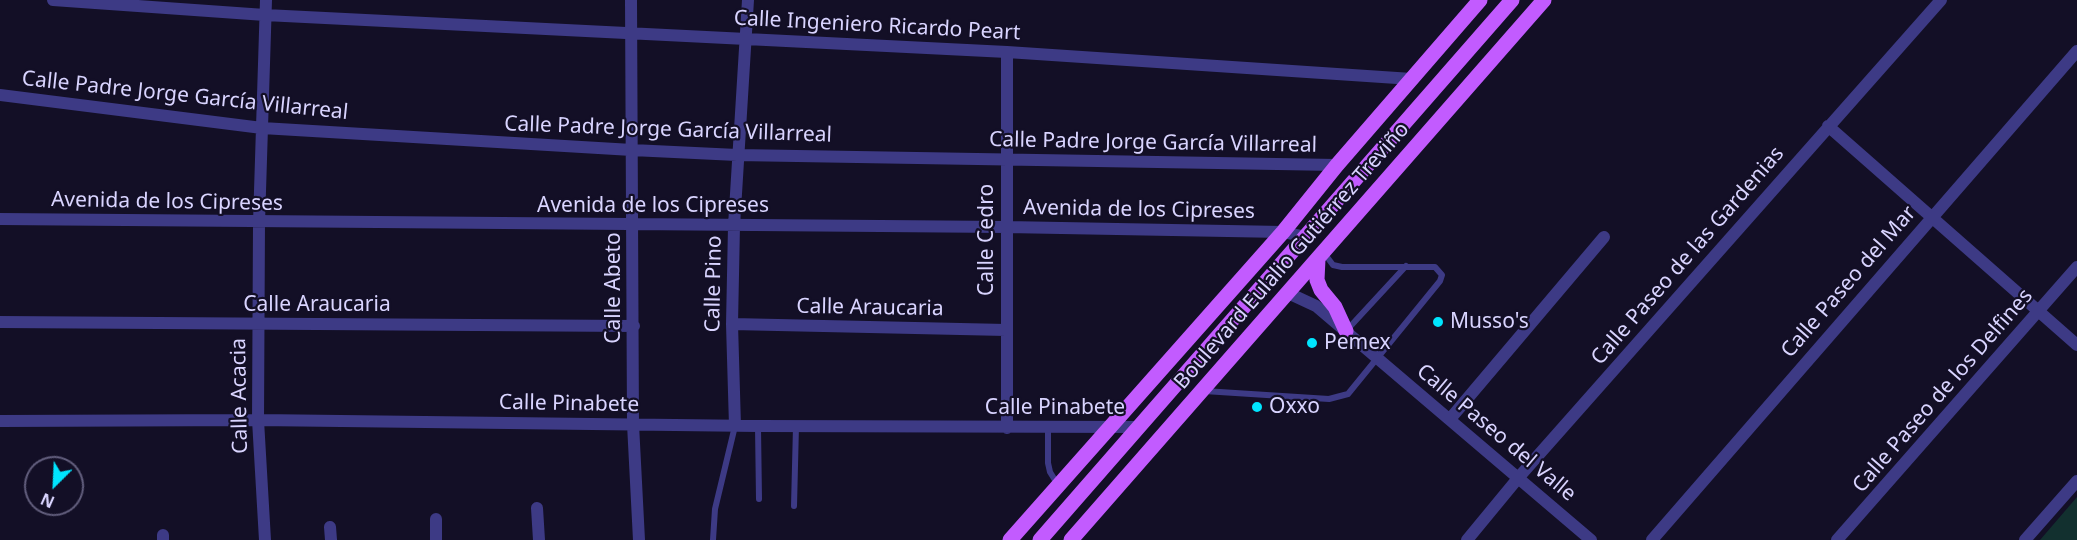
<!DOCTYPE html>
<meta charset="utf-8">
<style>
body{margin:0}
#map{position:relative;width:2077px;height:540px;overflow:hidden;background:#130f26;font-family:"Noto Sans",sans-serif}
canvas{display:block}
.north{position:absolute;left:24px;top:456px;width:60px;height:60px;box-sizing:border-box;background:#130f26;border:2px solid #625e7d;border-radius:50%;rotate:204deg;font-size:16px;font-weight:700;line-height:24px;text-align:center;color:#d9d4ff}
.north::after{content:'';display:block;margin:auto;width:21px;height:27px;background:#00e5ff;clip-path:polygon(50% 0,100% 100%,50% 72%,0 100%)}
</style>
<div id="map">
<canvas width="2077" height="540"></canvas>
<div class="north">N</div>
</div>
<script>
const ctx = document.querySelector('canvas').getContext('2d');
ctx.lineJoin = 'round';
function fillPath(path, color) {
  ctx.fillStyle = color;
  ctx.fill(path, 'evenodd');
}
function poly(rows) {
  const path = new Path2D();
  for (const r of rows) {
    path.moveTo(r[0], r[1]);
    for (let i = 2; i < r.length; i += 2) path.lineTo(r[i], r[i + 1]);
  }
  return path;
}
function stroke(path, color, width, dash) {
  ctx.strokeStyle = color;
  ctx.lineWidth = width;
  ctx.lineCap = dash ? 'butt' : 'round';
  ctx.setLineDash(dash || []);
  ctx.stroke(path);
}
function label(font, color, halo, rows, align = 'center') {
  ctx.font = font + ' "Noto Sans",sans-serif';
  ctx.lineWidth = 4.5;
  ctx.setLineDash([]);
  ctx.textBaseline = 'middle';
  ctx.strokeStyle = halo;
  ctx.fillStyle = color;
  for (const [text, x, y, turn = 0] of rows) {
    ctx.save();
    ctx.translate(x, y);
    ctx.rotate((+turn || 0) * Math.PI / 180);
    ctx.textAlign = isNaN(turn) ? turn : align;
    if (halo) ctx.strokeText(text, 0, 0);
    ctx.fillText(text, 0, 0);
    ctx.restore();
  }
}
fillPath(poly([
 [2077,497,2077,540,2040,540]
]), '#12302f');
stroke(poly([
 [1346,331,1406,266],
 [1204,391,1329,399,1348,394,1440,281,1442,275,1435,267,1342,267,1333,265,1324,253],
 [758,427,759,499],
 [1048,428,1048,463,1050,472,1058,485],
 [794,506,796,426],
 [713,540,715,509,735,426]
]), '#3d3a85', 6);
stroke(poly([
 [53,0,265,15,1007,52,1412,79],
 [631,0,633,424,639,540],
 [1007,52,1007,428],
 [0,95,262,128,632,150,737,155,1337,165],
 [1828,126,2077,345],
 [0,219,1006,227,1283,232,1306,237],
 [1288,293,1316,306,1591,540],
 [0,322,634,326],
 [732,324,1006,330],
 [1450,419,1604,237],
 [0,421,258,420,758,426,1138,427],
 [735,426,732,324,734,226,748,0],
 [537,508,539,540],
 [436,519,436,540],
 [330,527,331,540],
 [163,535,163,540],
 [265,540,258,420,259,223,266,0],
 [1467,540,1519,477,1941,0],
 [1652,540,2077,51],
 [1837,540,2077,267],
 [2025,540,2077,481]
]), '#3d3a85', 12);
stroke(poly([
 [1318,259,1317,280,1321,290,1335,307,1346,331],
 [1010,540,1283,232,1337,165,1480,0],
 [1040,540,1512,0],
 [1071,540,1544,0]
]), '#c25bff', 15);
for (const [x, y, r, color] of [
 [1438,322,6,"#00e5ff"],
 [1312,343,6,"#00e5ff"],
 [1257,407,6,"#00e5ff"]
]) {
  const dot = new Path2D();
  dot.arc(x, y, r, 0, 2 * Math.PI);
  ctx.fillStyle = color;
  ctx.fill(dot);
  stroke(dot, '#130f26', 2);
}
label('21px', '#d9d4ff', '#130f26', [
 ["Calle Ingeniero Ricardo Peart",877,26,3],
 ["Calle Padre Jorge García Villarreal",185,96,6],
 ["Calle Padre Jorge García Villarreal",668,130,2],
 ["Calle Padre Jorge García Villarreal",1153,143,1],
 ["Avenida de los Cipreses",167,202,1],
 ["Avenida de los Cipreses",653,206],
 ["Avenida de los Cipreses",1139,210,1],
 ["Calle Cedro",987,240,-90],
 ["Boulevard Eulalio Gutiérrez Treviño",1292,256,-49],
 ["Calle Paseo de las Gardenias",1688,256,-49],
 ["Calle Paseo del Mar",1849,282,-49],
 ["Calle Pino",714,284,-89],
 ["Calle Abeto",614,288,-90],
 ["Calle Araucaria",317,305],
 ["Calle Araucaria",870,308,1],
 ["Calle Paseo de los Delfines",1943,391,-49],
 ["Calle Acacia",240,396,-91],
 ["Calle Pinabete",569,404,1],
 ["Calle Pinabete",1055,408],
 ["Calle Paseo del Valle",1496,433,40]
]);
label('21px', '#d9d4ff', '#130f26', [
 ["Musso's",1450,322],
 ["Pemex",1324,343],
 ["Oxxo",1269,407]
], 'left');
</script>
